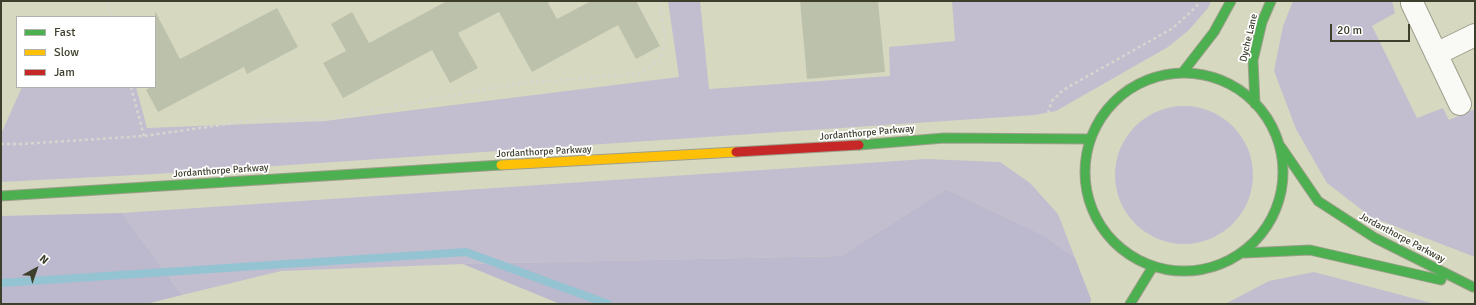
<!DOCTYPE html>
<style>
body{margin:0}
#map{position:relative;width:1476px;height:305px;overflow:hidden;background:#d7d8c0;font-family:Signika,sans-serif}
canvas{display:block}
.frame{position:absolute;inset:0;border:2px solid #3d3e2c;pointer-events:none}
.legend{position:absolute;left:16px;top:16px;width:140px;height:72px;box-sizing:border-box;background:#fff;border:1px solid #b1b2ab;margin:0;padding:5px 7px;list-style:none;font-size:12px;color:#3d3e2c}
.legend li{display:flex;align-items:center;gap:8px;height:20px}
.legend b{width:20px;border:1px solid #b1b2ab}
.north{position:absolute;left:16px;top:249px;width:40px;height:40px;-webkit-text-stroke:3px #fff;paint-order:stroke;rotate:40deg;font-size:11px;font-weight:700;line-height:16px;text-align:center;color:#3d3e2c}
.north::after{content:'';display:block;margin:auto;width:14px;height:18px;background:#3d3e2c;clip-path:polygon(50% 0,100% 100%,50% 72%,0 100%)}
.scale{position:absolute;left:1330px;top:24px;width:80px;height:18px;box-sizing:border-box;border:2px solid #3d3e2c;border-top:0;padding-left:5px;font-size:12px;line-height:14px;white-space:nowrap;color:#3d3e2c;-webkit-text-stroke:3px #fff;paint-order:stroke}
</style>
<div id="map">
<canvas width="1476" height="305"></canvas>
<div class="frame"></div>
<ul class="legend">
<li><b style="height:5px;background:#4caf50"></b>Fast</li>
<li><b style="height:5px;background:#ffc107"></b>Slow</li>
<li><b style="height:5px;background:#c62828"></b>Jam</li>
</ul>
<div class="north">N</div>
<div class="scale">20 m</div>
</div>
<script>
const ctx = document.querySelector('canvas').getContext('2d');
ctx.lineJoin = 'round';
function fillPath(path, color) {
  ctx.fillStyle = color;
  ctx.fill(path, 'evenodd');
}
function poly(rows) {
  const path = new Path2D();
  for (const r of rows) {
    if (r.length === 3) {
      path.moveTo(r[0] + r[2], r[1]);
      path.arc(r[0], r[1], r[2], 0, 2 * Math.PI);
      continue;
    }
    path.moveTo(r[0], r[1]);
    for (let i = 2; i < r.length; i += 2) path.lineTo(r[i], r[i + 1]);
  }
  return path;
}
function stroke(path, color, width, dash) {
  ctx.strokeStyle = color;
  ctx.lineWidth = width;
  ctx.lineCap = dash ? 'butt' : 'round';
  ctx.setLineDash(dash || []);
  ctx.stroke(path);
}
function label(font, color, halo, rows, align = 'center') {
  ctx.font = font + ' Signika,sans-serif';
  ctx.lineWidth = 3.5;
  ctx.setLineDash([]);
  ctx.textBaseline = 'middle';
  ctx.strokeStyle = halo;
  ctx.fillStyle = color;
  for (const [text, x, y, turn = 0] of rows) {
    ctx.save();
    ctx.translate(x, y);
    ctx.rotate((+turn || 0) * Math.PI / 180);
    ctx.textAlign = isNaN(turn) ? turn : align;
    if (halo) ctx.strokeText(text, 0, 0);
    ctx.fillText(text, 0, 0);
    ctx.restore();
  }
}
fillPath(poly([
 [668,1,700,1,709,89,890,76,889,47,955,41,952,1,1211,1,1208,8,1189,30,1168,47,1056,111,1035,115,155,174,1,182,1,134,22,87,136,87,147,128,325,121,679,77],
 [1293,1,1392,1,1395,13,1372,26,1417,118,1443,108,1449,120,1475,109,1475,257,1371,217,1327,183,1296,129,1274,71,1283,26],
 [1184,175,69],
 [926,159,1000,162,1030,183,1058,214,1075,258,1045,236,946,189,841,256,463,264,281,271,182,295,122,213],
 [1314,272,1435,304,1225,304,1269,281]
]), '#c2becf');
fillPath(poly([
 [946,189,1045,236,1075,258,1091,299,1090,304,560,304,463,264,841,256],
 [122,213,182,295,146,304,1,304,1,216]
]), '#bcb8cd');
stroke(poly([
 [1,283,466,252,608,304]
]), '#94c3d2', 8);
fillPath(poly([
 [447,1,547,1,557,19,591,1,636,1,660,46,636,59,618,25,532,72,499,12,458,33,478,68,450,83,432,50,343,98,323,63,346,51,331,24,352,12,369,43],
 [800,1,878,1,885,72,807,79],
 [277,8,298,47,247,74,244,67,158,112,146,90,151,87,155,87,155,11,180,59]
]), '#bcc1ac');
const street = poly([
 [1412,3,1460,104],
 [1436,54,1475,35]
]);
const fast = poly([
 [1183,72,1214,32,1231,1],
 [1184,172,99],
 [1255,104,1253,60,1262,22,1271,1],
 [859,145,944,138,1089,139],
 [1281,147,1318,201,1375,238,1473,287],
 [1,196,501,165],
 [1244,253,1310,250,1441,280],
 [1130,304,1152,268]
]);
const slow = poly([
 [501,165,736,152]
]);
const jam = poly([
 [736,152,859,145]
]);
stroke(street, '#9e9f8c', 24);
stroke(fast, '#9e9f8c', 11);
stroke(slow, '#9e9f8c', 11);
stroke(jam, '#9e9f8c', 11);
stroke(poly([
 [107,1,112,17],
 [131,87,144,136],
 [1048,113,1052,101,1063,90,1173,28,1197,6,1199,1],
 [1,144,21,144,144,136,256,120,322,120,520,83,639,74,661,59,665,39,659,1]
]), '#d6d6cf', 2.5, [3, 3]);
stroke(street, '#f9f9f6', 22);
stroke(fast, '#4caf50', 9);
stroke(slow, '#ffc107', 9);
stroke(jam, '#c62828', 9);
label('10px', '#3d3e2c', '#fff', [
 ["Dyche Lane",1249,38,-77],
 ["Jordanthorpe Parkway",867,133,-5],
 ["Jordanthorpe Parkway",544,152,-3],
 ["Jordanthorpe Parkway",221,171,-4],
 ["Jordanthorpe Parkway",1402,238,28]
]);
</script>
